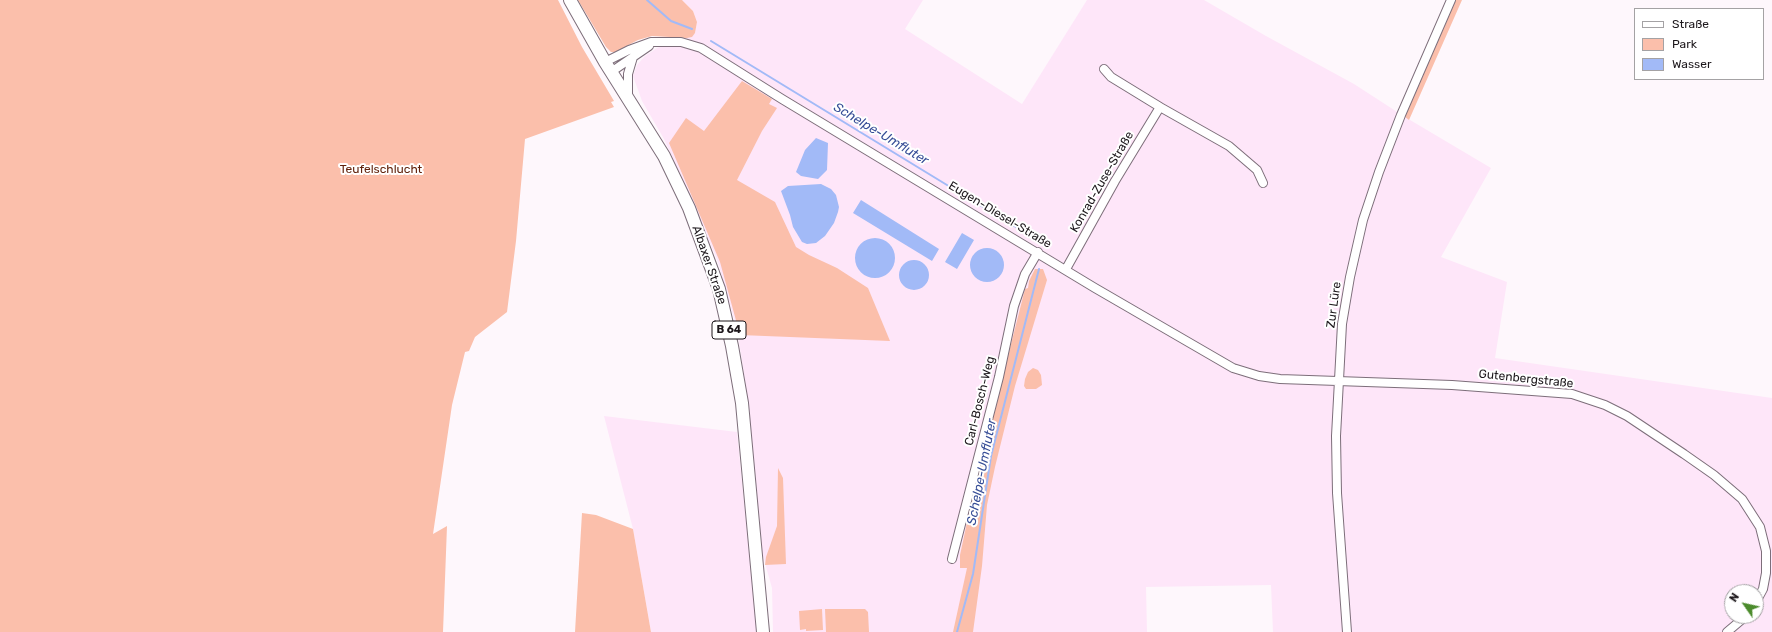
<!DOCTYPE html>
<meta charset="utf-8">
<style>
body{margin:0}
#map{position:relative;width:1772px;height:632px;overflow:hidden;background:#fef7fc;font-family:Rubik,sans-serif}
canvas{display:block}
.legend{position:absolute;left:1634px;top:8px;width:130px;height:72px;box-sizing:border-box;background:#fff;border:1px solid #a4a2a4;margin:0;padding:5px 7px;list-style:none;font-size:12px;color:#1c171b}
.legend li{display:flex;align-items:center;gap:8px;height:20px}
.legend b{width:20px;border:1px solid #a4a2a4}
.north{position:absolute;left:1724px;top:584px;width:40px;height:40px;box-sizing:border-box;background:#fff;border:1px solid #a4a2a4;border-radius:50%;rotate:304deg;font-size:11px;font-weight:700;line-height:16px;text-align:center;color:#1c171b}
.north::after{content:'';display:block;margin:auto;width:14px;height:18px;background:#4b8b2c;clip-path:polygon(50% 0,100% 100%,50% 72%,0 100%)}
</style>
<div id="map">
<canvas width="1772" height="632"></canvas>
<ul class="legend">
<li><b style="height:5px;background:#fff"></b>Straße</li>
<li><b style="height:11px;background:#fbbfab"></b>Park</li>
<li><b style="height:11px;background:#a2baf7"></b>Wasser</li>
</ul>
<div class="north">N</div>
</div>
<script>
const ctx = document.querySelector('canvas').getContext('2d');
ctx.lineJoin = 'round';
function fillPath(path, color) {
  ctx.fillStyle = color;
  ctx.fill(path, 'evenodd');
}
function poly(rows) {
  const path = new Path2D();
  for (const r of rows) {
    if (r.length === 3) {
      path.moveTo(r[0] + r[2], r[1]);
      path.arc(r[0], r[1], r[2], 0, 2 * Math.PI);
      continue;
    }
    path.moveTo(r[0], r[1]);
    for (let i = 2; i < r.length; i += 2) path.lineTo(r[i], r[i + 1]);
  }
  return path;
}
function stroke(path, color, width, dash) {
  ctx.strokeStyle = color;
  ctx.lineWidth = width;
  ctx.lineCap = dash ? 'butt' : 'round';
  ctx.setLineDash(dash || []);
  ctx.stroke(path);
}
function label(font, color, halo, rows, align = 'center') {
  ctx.font = font + ' Rubik,sans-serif';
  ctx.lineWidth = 4;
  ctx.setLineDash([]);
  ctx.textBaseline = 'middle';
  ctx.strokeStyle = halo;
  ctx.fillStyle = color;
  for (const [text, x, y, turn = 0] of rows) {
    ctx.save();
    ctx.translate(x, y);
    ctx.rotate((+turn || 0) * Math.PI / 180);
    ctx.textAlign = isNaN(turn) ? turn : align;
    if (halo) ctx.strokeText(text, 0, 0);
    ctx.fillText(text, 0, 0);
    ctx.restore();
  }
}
fillPath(poly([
 [682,0,923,0,905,29,1022,104,1087,0,1204,0,1266,36,1354,84,1405,117,1491,168,1441,257,1507,282,1495,358,1772,398,1772,632,1273,632,1271,585,1146,587,1147,632,773,632,772,588,761,549,754,459,745,380,737,329,718,262,692,200,664,139,642,101,633,76,637,65,645,56,657,48,695,33,697,22,693,11],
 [1732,592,1756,592,1756,616,1732,616],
 [604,416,737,432,757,632,651,632,633,529]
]), '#fee6f9');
fillPath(poly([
 [0,0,558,0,582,47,614,101,611,102,614,107,525,139,516,241,507,312,475,337,469,351,465,352,452,405,433,534,447,526,443,632,0,632],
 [578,0,682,0,693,11,697,22,695,33,692,37,687,38,652,36,638,40,615,52,611,52,606,47],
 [1456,0,1462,0,1409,120,1405,117],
 [742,81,772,99,769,104,777,108,762,131,737,180,775,202,796,247,809,255,837,268,868,288,890,341,740,335,720,262,669,143,686,118,704,131],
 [1035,269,1043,269,1047,280,1015,386,995,467,987,505,982,566,973,632,953,632,967,568,960,568,960,555,974,490,1025,289,1028,288,1029,281],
 [1033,368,1038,370,1041,375,1042,385,1036,389,1026,389,1024,386,1025,379,1028,372],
 [778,468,783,478,786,564,765,565,766,557,777,526],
 [582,513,596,515,633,529,651,632,575,632],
 [822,609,823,630,806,631,806,629,800,630,799,611],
 [825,609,865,609,868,612,869,632,826,632]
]), '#fbbfab');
fillPath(poly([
 [816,138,828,143,827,170,818,179,801,176,796,172,805,150],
 [821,184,831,189,836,195,839,207,838,212,834,223,825,236,816,243,807,244,802,242,793,227,790,215,781,191,788,186],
 [861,200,939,249,932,261,853,213],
 [962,233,974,240,957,269,945,262],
 [875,258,20],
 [987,265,17],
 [914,275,15]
]), '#a2baf7');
stroke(poly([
 [647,0,671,21,692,29],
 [711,41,1042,243],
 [957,632,973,574,991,456,1039,269]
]), '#a2baf7', 2);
const street = poly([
 [605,62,629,50,651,42,681,42,701,48,782,99,1095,288,1233,368,1259,376,1280,379,1452,385,1572,394,1605,405,1627,416,1684,454,1714,475,1742,499,1760,527,1766,551,1766,573,1763,589,1756,602],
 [611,72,649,46],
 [628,97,628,74,633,57],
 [1160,107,1229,146,1257,170,1263,183],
 [1066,269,1115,181,1160,107,1111,77,1104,69],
 [952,559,999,377,1014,306,1025,274,1038,252],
 [1347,632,1337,493,1336,436,1342,324,1350,277,1363,220,1379,172,1401,115,1451,0],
 [1727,632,1746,616]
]);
const primary = poly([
 [570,0,605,62,664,156,689,208,719,289,732,346,742,403,763,632]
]);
stroke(street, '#7d6e7a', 10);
stroke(primary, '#7d6e7a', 14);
stroke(street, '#fff', 8);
stroke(primary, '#fff', 12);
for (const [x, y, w] of [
 [729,330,34]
]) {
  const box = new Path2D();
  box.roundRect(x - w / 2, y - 9, w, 18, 3);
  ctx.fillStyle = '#fff';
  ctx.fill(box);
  stroke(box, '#1c171b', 1);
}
label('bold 11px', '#1c171b', null, [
 ["B 64",729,330]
]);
label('12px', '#61220b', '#fff', [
 ["Teufelschlucht",381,170]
]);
label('12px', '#1c171b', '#fff', [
 ["Konrad-Zuse-Straße",1102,182,-60],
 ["Eugen-Diesel-Straße",1000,215,31],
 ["Albaxer Straße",709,265,71],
 ["Zur Lüre",1334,305,-82],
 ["Gutenbergstraße",1526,379,6],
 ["Carl-Bosch-Weg",980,401,-76]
]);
label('italic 13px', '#374e97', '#fff', [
 ["Schelpe-Umfluter",881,134,31],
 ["Schelpe-Umfluter",982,472,-79]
]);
</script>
